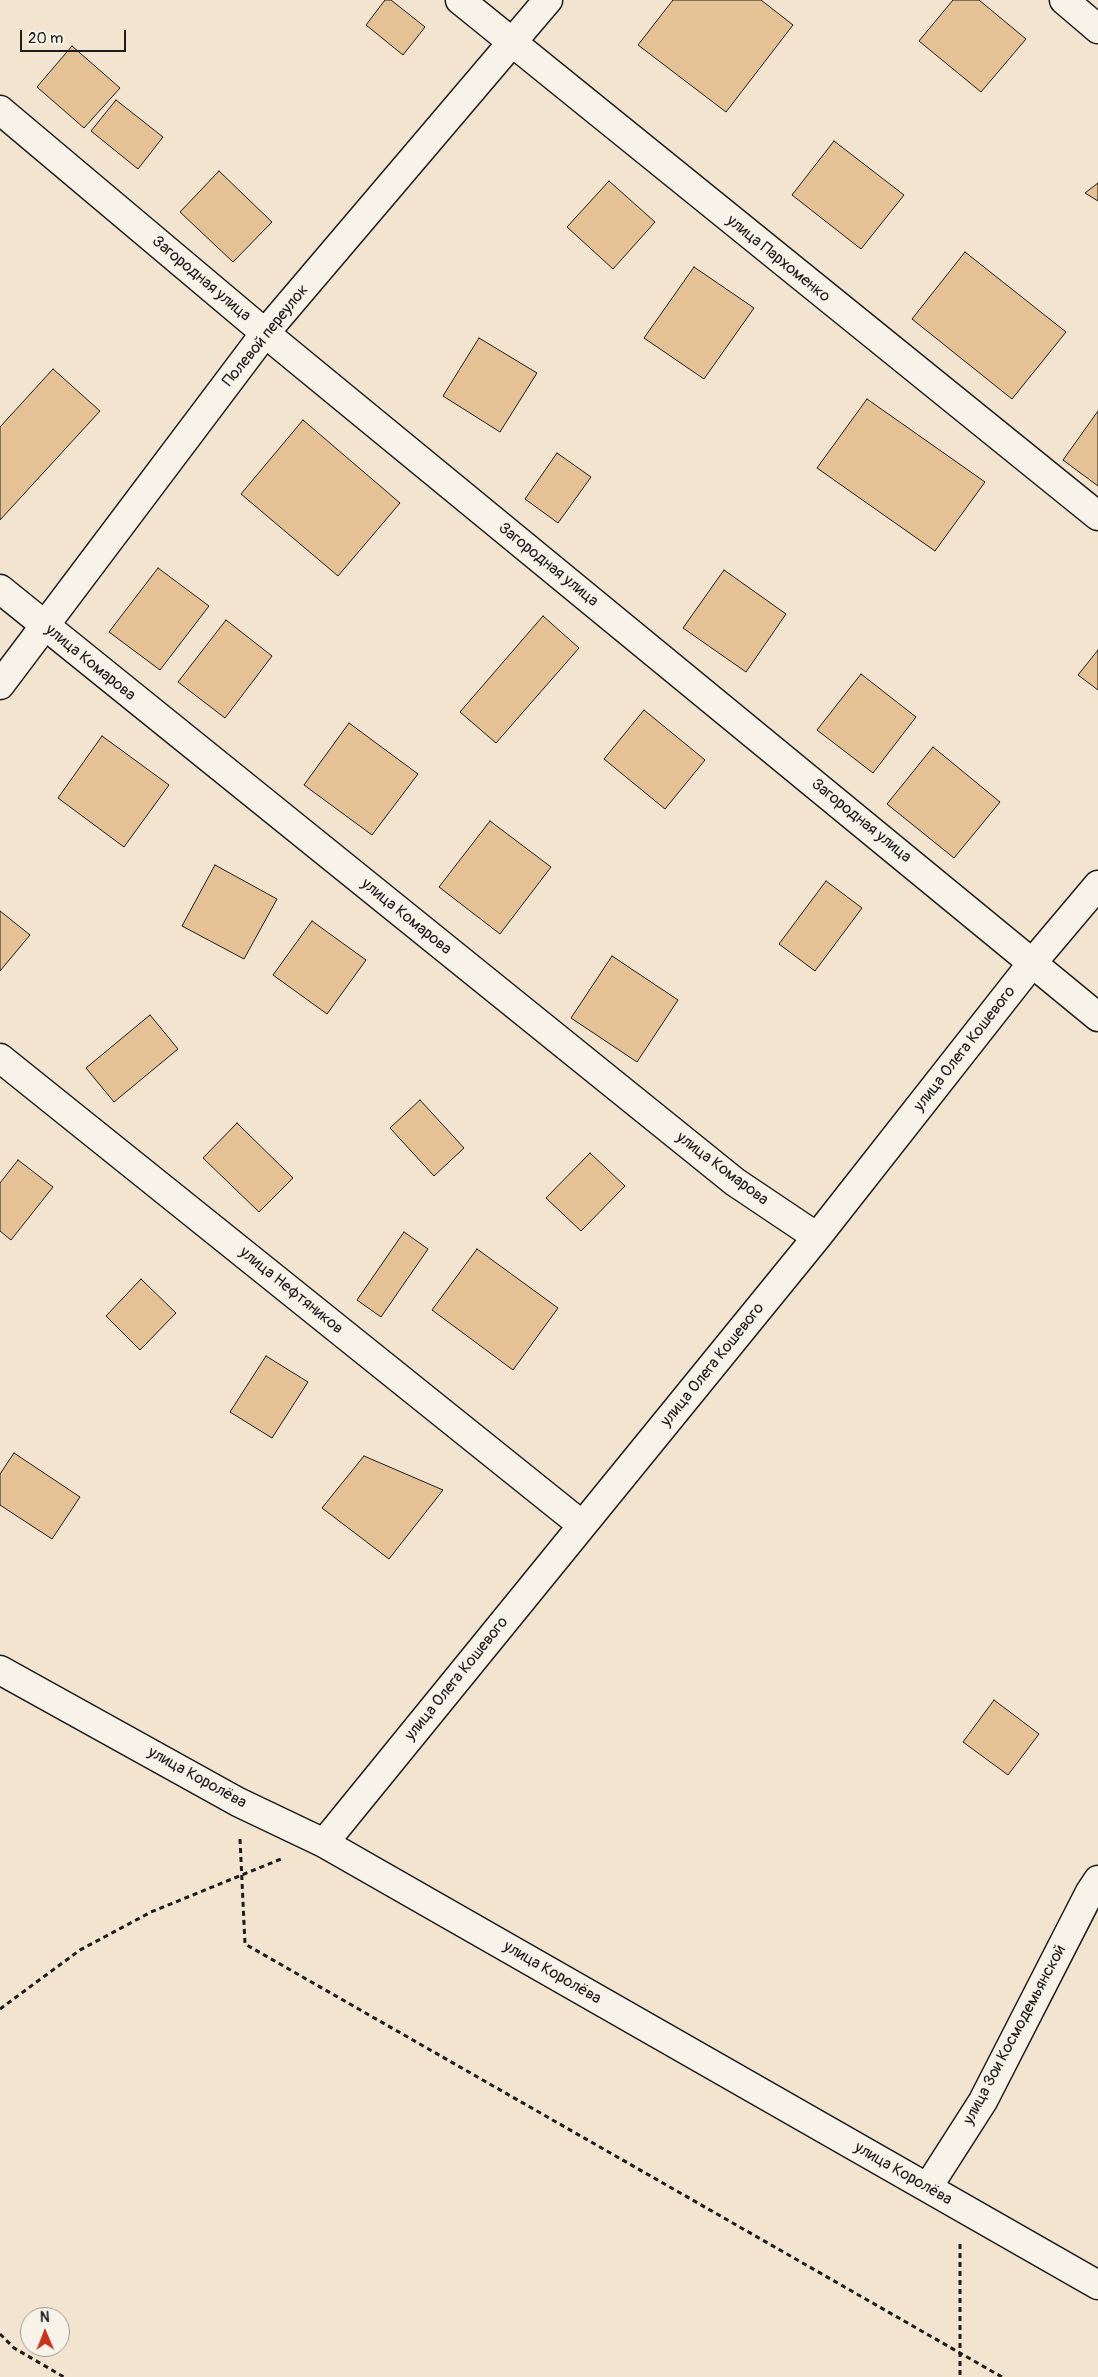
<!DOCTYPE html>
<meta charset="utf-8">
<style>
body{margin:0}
#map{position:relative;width:1098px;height:2377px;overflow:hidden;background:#f2e4cf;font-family:Pangolin,sans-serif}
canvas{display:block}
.north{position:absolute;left:20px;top:2307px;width:50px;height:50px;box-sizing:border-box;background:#f7f3e8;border:1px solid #9f9d96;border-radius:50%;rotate:359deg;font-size:14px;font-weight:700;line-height:20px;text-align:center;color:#1c1c1c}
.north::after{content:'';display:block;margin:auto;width:18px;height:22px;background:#c8321e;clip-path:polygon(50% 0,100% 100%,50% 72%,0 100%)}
.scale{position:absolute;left:20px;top:30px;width:106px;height:22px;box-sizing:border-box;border:2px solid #1c1c1c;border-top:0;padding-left:6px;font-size:15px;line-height:18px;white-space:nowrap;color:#1c1c1c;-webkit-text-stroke:4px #f7f3e8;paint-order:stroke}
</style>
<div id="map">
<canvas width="1098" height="2377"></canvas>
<div class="north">N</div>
<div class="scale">20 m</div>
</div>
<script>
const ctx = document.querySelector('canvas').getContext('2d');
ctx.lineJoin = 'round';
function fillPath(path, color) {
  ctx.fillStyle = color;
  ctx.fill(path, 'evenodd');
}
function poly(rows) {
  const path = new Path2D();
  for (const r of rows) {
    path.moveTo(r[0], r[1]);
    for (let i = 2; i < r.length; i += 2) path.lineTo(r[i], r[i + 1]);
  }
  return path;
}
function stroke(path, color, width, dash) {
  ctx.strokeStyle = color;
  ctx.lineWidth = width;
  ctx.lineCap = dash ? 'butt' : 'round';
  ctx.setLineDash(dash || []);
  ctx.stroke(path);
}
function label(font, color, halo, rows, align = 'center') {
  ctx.font = font + ' Pangolin,sans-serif';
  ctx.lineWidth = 5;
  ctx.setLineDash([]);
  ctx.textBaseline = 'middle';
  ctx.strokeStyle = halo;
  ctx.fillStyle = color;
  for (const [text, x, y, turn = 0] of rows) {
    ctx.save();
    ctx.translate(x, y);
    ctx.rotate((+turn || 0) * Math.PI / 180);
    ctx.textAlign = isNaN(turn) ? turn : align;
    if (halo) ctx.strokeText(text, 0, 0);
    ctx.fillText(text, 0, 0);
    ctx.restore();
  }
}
const building = poly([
 [385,0,391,0,425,27,403,55,366,25,385,0],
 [673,0,761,0,793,25,726,112,638,45,673,0],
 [953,0,979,0,1026,39,981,92,919,41,953,0],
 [72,46,120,88,84,128,37,87,72,46],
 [116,100,163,137,138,169,91,131,116,100],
 [834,141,904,195,861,249,792,195,834,141],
 [219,171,272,222,233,262,180,212,219,171],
 [609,181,655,222,613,269,567,227,609,181],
 [1098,183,1098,201,1085,193,1098,183],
 [965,252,1066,332,1012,399,912,319,965,252],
 [694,267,754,308,704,379,644,338,694,267],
 [479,338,537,373,500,432,443,396,479,338],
 [53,369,100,411,0,520,0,427,53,369],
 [867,399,985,482,935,551,817,468,867,399],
 [1098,411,1098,486,1063,460,1098,411],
 [303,420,400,503,338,576,241,494,303,420],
 [557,453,591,477,558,523,525,499,557,453],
 [158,568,209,606,160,670,109,632,158,568],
 [724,570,786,614,746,672,683,628,724,570],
 [543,616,579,648,496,743,460,712,543,616],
 [226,620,272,656,225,718,178,682,226,620],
 [1098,650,1098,690,1078,675,1098,650],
 [861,674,916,717,873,773,817,730,861,674],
 [644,710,705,760,665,809,604,759,644,710],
 [349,723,418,774,372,835,304,785,349,723],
 [102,736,169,785,124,847,58,798,102,736],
 [933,747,1000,802,954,858,887,804,933,747],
 [490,821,551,867,500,934,439,887,490,821],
 [215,865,277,899,244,959,182,926,215,865],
 [826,881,862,908,815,971,779,944,826,881],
 [0,911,30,935,0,971,0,911],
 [312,921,366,960,327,1014,273,975,312,921],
 [612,956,678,1000,637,1062,571,1018,612,956],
 [150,1015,178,1049,114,1102,86,1068,150,1015],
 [420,1100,464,1148,434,1176,390,1128,420,1100],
 [237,1123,293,1178,259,1212,203,1158,237,1123],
 [590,1153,625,1186,581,1231,546,1198,590,1153],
 [18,1160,53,1187,11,1240,0,1231,0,1183,18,1160],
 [404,1232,428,1249,381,1317,357,1300,404,1232],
 [477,1249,558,1308,513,1370,432,1310,477,1249],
 [141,1279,176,1313,140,1350,106,1316,141,1279],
 [266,1356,308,1382,272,1438,230,1412,266,1356],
 [14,1453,80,1497,52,1539,0,1505,0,1474,14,1453],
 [364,1456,443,1490,389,1559,322,1508,364,1456],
 [994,1700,1039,1734,1008,1775,963,1742,994,1700]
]);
fillPath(building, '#e5c296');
stroke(building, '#1c1c1c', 1);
const minor = poly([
 [460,0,1098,516],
 [1064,0,1098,29],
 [0,110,265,333,1098,1017],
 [0,589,735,1182,817,1237],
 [0,1058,582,1525],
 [0,1670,238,1802,324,1843,1098,2285],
 [324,1843,817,1237,1033,962,1098,885],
 [928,2187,983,2101,1090,1892,1098,1880]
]);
const tertiary = poly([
 [0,685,265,333,548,0]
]);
stroke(minor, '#1c1c1c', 31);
stroke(tertiary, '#1c1c1c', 31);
stroke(poly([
 [240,1839,245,1944,1002,2377],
 [0,2009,80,1950,151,1912,281,1859],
 [960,2244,960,2377],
 [0,2334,14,2348,64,2377]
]), '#1c1c1c', 3, [5, 4]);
stroke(minor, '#f7f3e8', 28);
stroke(tertiary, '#f7f3e8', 28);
label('16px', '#1c1c1c', '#f7f3e8', [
 ["улица Пархоменко",778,259,39],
 ["Загородная улица",201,279,40],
 ["Полевой переулок",266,336,-51],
 ["Загородная улица",548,565,39],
 ["улица Комарова",90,663,39],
 ["Загородная улица",861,821,39],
 ["улица Комарова",406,917,39],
 ["улица Олега Кошевого",965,1049,-52],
 ["улица Комарова",722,1169,37],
 ["улица Нефтяников",291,1291,39],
 ["улица Олега Кошевого",713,1365,-51],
 ["улица Олега Кошевого",457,1679,-51],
 ["улица Королёва",197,1778,29],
 ["улица Королёва",552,1973,30],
 ["улица Зои Космодемьянской",1015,2035,-62],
 ["улица Королёва",903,2174,30]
]);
</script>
